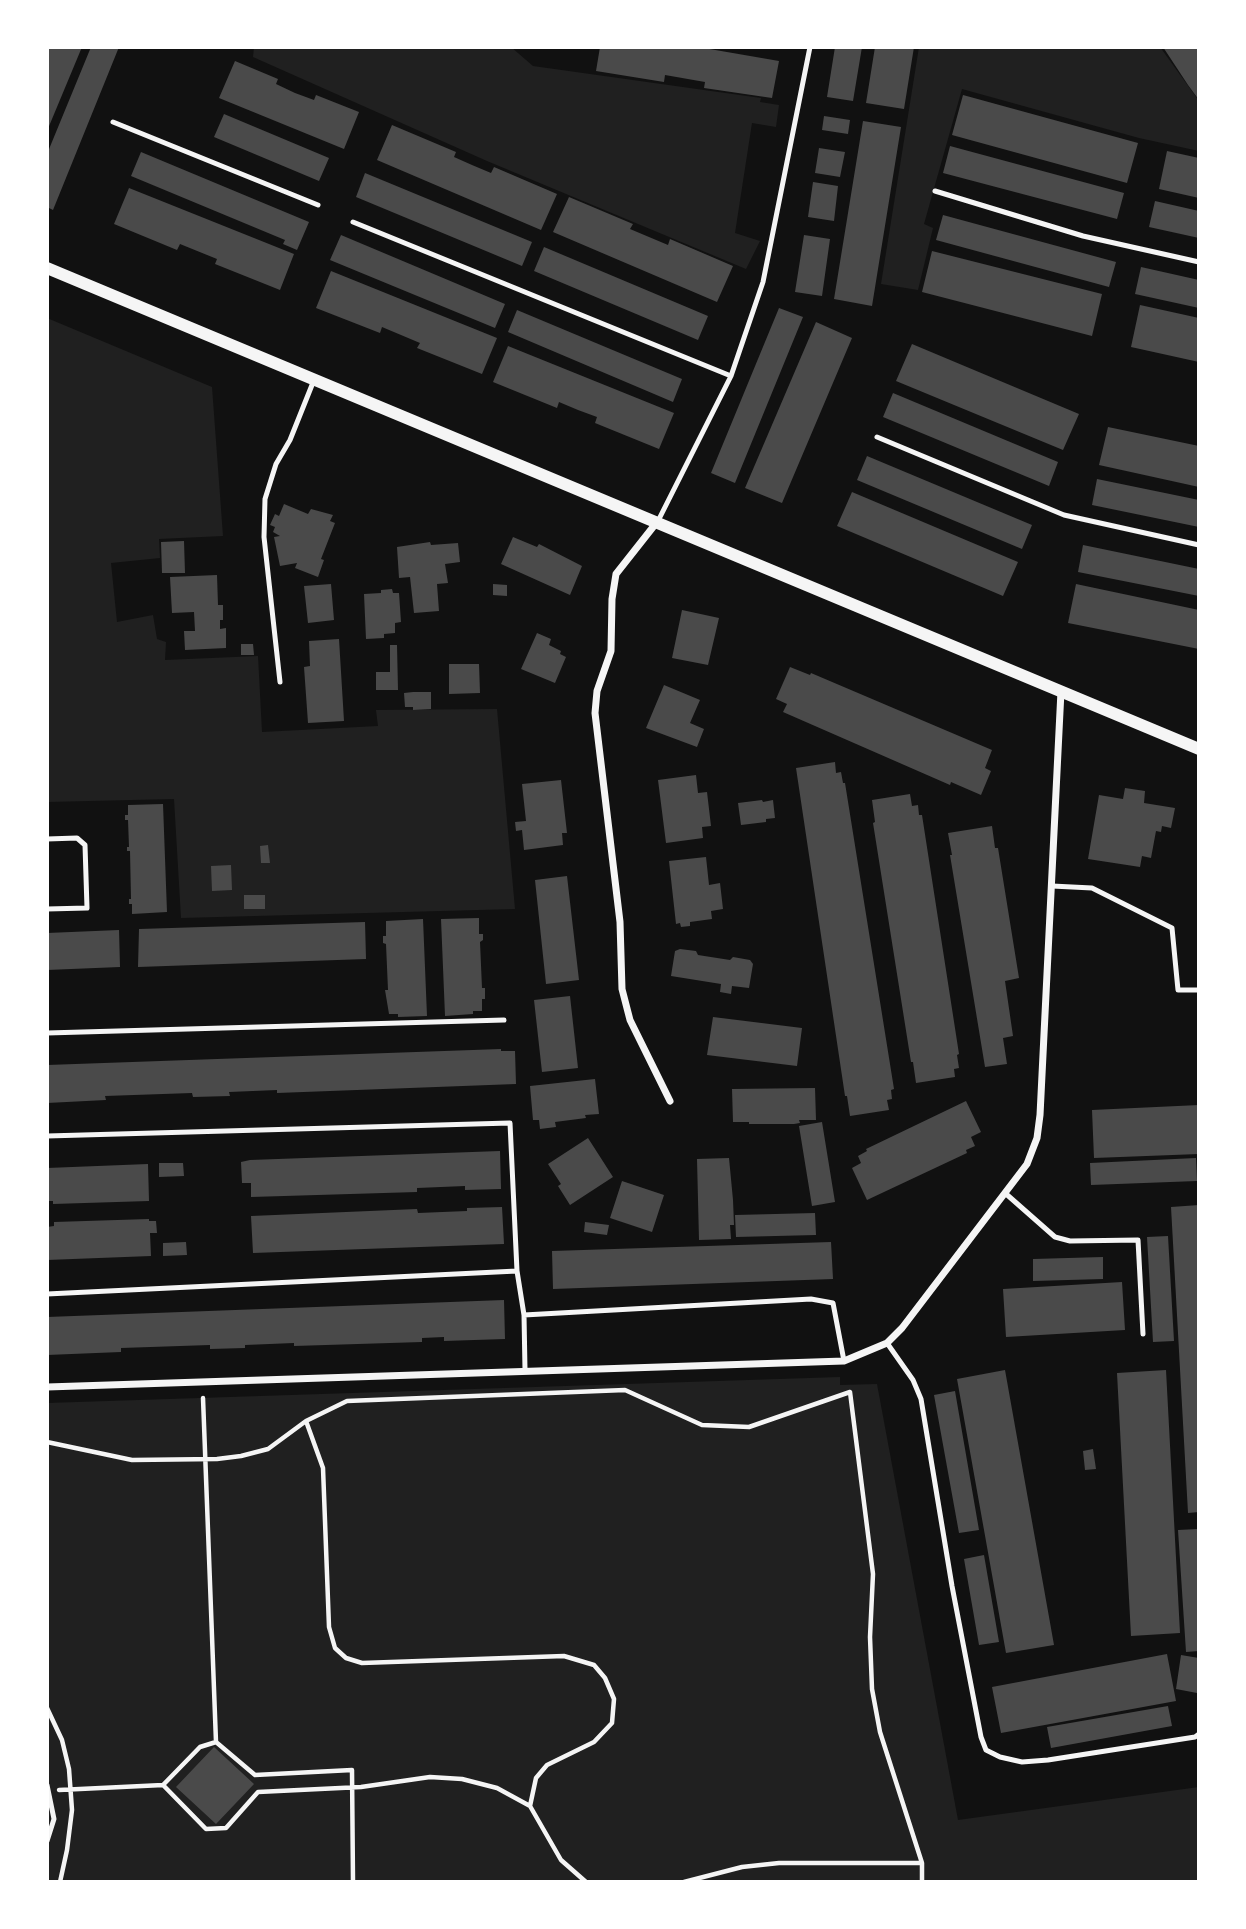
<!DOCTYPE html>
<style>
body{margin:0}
#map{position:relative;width:1246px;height:1929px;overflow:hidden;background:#111;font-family:"Source Sans 3",sans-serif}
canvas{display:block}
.frame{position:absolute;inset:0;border:49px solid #fff;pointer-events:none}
</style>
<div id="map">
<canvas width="1246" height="1929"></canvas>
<div class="frame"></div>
</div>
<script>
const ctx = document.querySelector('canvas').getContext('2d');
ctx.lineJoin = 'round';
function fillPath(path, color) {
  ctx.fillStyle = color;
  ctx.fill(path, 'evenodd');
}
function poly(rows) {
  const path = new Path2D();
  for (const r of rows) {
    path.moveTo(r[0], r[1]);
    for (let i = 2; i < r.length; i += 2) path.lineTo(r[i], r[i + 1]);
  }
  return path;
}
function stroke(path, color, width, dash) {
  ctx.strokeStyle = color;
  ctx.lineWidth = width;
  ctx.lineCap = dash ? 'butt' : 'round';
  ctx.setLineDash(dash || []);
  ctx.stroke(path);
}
fillPath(poly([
 [254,47,511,47,533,66,761,98,760,102,779,105,776,127,752,123,735,233,760,241,746,269,487,161,253,57],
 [919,47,1160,47,1199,101,1199,151,1139,138,962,89,924,224,933,228,918,290,881,284],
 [47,318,212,387,223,536,159,539,160,558,111,563,117,622,153,615,157,639,166,642,165,660,258,656,262,732,378,726,376,710,497,709,515,909,181,918,174,799,47,802],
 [840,1377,840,1385,877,1384,958,1820,1199,1787,1199,1882,47,1882,47,1403]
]), '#202020');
fillPath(poly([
 [47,47,82,47,47,131],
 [91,47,119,47,53,210,47,207,47,154],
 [600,47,698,47,779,61,772,98,704,88,705,82,665,75,664,82,596,71],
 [835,47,862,47,853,101,827,97],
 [875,47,914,47,904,109,866,103],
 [1163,47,1199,47,1199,100,1188,85],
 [235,61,278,79,276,84,295,93,314,100,316,95,359,112,344,149,219,98],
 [963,95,1138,143,1127,183,952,135],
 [224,114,329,158,319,181,214,137],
 [824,116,850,120,848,134,822,130],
 [863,121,901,127,872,306,834,299],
 [392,125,456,152,454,157,472,165,491,173,494,167,557,194,541,230,377,160],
 [950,146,1124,193,1117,219,943,173],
 [819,148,845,152,840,177,815,173],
 [1167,151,1199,158,1199,198,1159,189],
 [141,152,309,222,297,250,283,244,285,240,131,176],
 [365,173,532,242,522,266,356,197],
 [813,182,838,186,834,221,808,217],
 [129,188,294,254,280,290,215,264,217,259,180,244,177,250,114,224],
 [569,197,633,224,630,229,668,245,670,239,733,266,717,302,553,232],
 [1155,201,1199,211,1199,238,1149,227],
 [943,215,1116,262,1109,287,936,240],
 [341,235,505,304,495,328,330,260],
 [804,235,830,239,822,296,795,292],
 [544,247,708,316,698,340,534,271],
 [932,251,1102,294,1092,336,922,292],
 [1141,267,1199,280,1199,308,1135,294],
 [331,271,497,338,482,374,417,348,420,343,382,327,380,333,316,308],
 [1140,305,1199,318,1199,362,1131,347],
 [779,308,803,317,735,483,711,473],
 [517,310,682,379,673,402,508,332],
 [816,322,852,338,782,503,745,488],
 [912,344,1079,414,1063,450,896,381],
 [508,346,674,413,659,449,595,423,597,417,578,410,559,402,557,408,493,382],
 [893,393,1058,462,1049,486,883,417],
 [1108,427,1199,446,1199,487,1099,465],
 [867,456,1032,525,1022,549,857,480],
 [1097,479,1199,500,1199,527,1092,505],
 [852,492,1018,562,1003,596,837,526],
 [284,504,308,514,311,509,333,515,330,521,335,523,321,559,324,560,318,577,295,568,297,563,280,566,274,537,280,536,273,532,275,527,270,525,275,514,279,516],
 [513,537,537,547,539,544,582,566,570,595,501,564],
 [184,541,185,573,162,573,161,542],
 [430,542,431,545,458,543,460,562,445,564,448,583,437,584,439,611,414,613,410,577,399,578,397,547],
 [1083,545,1199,569,1199,596,1078,572],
 [217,575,218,605,223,605,223,620,220,620,220,629,226,628,226,648,185,650,184,631,195,631,194,612,172,613,170,577],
 [331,584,334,620,308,623,304,586],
 [493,584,507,585,507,596,493,595],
 [1076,584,1199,610,1199,649,1068,623],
 [392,589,393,593,399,593,401,622,395,623,395,633,384,634,384,638,366,639,364,594,381,593,381,590],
 [682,610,719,618,708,665,672,658],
 [537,633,551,639,549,645,561,651,560,654,566,657,555,683,521,669],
 [339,639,344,721,308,723,304,667,310,666,309,641],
 [241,644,253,644,254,655,241,655],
 [390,645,397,645,398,690,376,690,376,672,390,672],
 [449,664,479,664,480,693,449,694],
 [790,667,810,675,811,673,992,750,985,768,991,771,981,795,951,782,950,785,783,712,787,704,776,699],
 [664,685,700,700,690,723,704,729,697,747,646,728],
 [413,692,431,692,431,709,413,710,413,707,405,707,404,693],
 [835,762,836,773,841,772,843,783,845,783,894,1089,891,1090,892,1099,887,1100,889,1110,850,1116,847,1096,845,1096,796,768],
 [696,775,698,793,707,792,711,826,702,827,703,838,666,843,658,780],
 [561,780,567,833,562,833,563,845,524,850,522,830,516,831,515,822,526,821,522,784],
 [1125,788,1145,791,1144,803,1175,808,1171,828,1162,826,1161,832,1156,831,1151,858,1142,856,1140,867,1088,859,1099,795,1123,799],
 [910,794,912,806,918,805,919,815,922,815,959,1054,957,1055,959,1068,954,1069,955,1077,916,1083,913,1062,911,1062,873,823,875,822,872,800],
 [762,800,763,802,773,800,775,818,766,819,766,822,741,825,738,803],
 [163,804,167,912,132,914,132,904,129,904,129,899,131,899,130,851,127,851,127,847,129,847,128,820,125,820,125,815,128,815,128,805],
 [992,826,995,848,998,848,1019,978,1005,981,1013,1036,1003,1038,1007,1064,985,1067,950,855,952,855,948,833],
 [268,845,270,863,261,863,260,846],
 [706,857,709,885,720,883,723,909,711,911,712,919,690,922,690,926,681,927,680,923,676,924,669,861],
 [231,865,232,890,212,891,211,866],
 [567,876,579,980,546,984,535,880],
 [244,895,265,895,265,909,244,909],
 [479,918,479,934,483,934,483,940,480,942,482,988,485,988,485,999,482,999,482,1011,473,1011,473,1014,445,1016,441,919],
 [423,919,427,1016,398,1017,398,1014,389,1014,385,990,388,990,386,944,383,943,383,936,386,936,386,921],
 [365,922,366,959,138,967,139,929],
 [119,930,120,967,47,970,47,933],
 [680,949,696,951,698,955,730,960,733,957,750,960,753,964,749,988,732,986,731,994,720,992,721,984,671,976,675,951],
 [570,996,578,1068,542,1072,534,1000],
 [713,1017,802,1028,797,1066,707,1055],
 [501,1049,501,1051,515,1051,516,1084,277,1093,277,1090,229,1092,230,1096,193,1097,192,1093,105,1096,106,1100,47,1103,47,1065],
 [595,1079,599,1114,585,1115,586,1118,555,1122,556,1127,540,1129,539,1120,533,1120,530,1086],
 [815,1088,816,1120,799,1120,800,1123,794,1124,749,1124,749,1122,733,1122,732,1089],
 [966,1101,981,1132,971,1137,975,1146,966,1150,967,1153,867,1200,852,1168,861,1163,858,1156,867,1151,866,1149],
 [1199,1105,1199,1154,1094,1158,1092,1110],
 [822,1122,835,1202,812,1206,799,1126],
 [588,1138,613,1177,570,1205,558,1186,561,1184,548,1164],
 [500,1151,501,1189,465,1190,465,1186,417,1188,417,1192,251,1197,251,1183,242,1183,241,1162,250,1160],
 [729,1158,733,1200,734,1225,730,1225,731,1239,699,1240,697,1159],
 [1196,1158,1197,1181,1091,1185,1090,1163],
 [159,1163,183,1163,184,1176,159,1177],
 [148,1164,149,1201,53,1204,53,1201,47,1201,47,1168],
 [622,1181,664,1195,652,1232,610,1218],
 [1199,1205,1199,1512,1188,1513,1171,1207],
 [502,1207,504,1244,253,1253,251,1216,417,1209,418,1213,467,1211,467,1208],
 [815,1213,816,1235,736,1237,735,1215],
 [149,1219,149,1221,156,1221,157,1233,150,1233,151,1256,47,1260,47,1227,54,1226,54,1222],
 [585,1222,609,1225,607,1235,584,1232],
 [1168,1236,1174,1341,1153,1342,1147,1237],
 [186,1242,187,1255,163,1256,163,1243],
 [831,1242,833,1279,553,1289,552,1251],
 [1103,1257,1103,1279,1033,1281,1033,1259],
 [1122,1282,1125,1330,1006,1337,1003,1289],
 [504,1300,505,1339,444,1341,444,1337,422,1338,422,1342,294,1346,294,1343,245,1345,245,1348,210,1349,210,1345,121,1348,121,1352,47,1355,47,1317],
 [1005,1370,1054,1645,1006,1653,957,1379],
 [1166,1370,1180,1633,1131,1636,1117,1373],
 [955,1391,979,1530,959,1533,934,1395],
 [1093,1449,1096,1469,1085,1470,1083,1451],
 [1198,1529,1199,1651,1186,1652,1178,1530],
 [984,1555,999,1642,979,1645,964,1559],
 [1167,1654,1176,1701,1001,1733,992,1687],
 [1181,1655,1199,1658,1197,1693,1176,1689],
 [1168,1706,1172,1726,1051,1748,1047,1727],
 [214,1747,254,1784,216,1824,176,1787]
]), '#4a4a4a');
stroke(poly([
 [203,1398,216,1742,255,1775,352,1770,353,1882],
 [306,1421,323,1468,329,1627,335,1648,346,1658,362,1663,564,1656,594,1665,605,1678,614,1699,612,1723,594,1742,547,1765,536,1778,530,1806],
 [47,1442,132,1460,217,1459,241,1456,268,1449,306,1421,347,1401,625,1390,702,1425,749,1427,850,1392,873,1574,870,1637,872,1689,880,1732,922,1863,779,1863,742,1867,684,1882],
 [47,1708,62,1740,69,1769,72,1810,67,1850,60,1882],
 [163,1785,200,1747,216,1742],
 [59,1790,163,1785,206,1829,226,1828,258,1792,361,1787,430,1777,462,1779,497,1788,530,1806,561,1860,586,1882],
 [922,1882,922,1863]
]), '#f5f5f5', 4.5);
stroke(poly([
 [113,122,318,205],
 [935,191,1083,236,1199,262],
 [353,222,731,376],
 [877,437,1064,515,1199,545],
 [658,521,731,376,763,282,810,47],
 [280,682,264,537,265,499,276,464,290,440,314,380],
 [47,839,77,838,85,845,87,908,47,909],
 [1052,886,1092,888,1172,928,1178,990,1199,990],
 [47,1033,504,1020],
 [47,1136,510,1123,517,1271,524,1315,525,1370],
 [1005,1193,1055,1237,1070,1241,1138,1240,1143,1334],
 [47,1294,517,1271],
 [524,1315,811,1299,833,1303,844,1361],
 [887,1343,913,1380,921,1399,952,1586,981,1737,986,1750,1000,1757,1022,1762,1048,1760,1195,1737,1199,1734],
 [47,1785,54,1819,47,1841]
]), '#f5f5f5', 5);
stroke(poly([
 [657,522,616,574,612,599,611,651,597,691,595,713,620,922,622,989,630,1020,670,1101],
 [47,1387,844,1361,887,1343,902,1328,1027,1164,1037,1138,1040,1115,1061,691]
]), '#f5f5f5', 7);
stroke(poly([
 [47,268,1199,749]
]), '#f5f5f5', 12);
</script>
